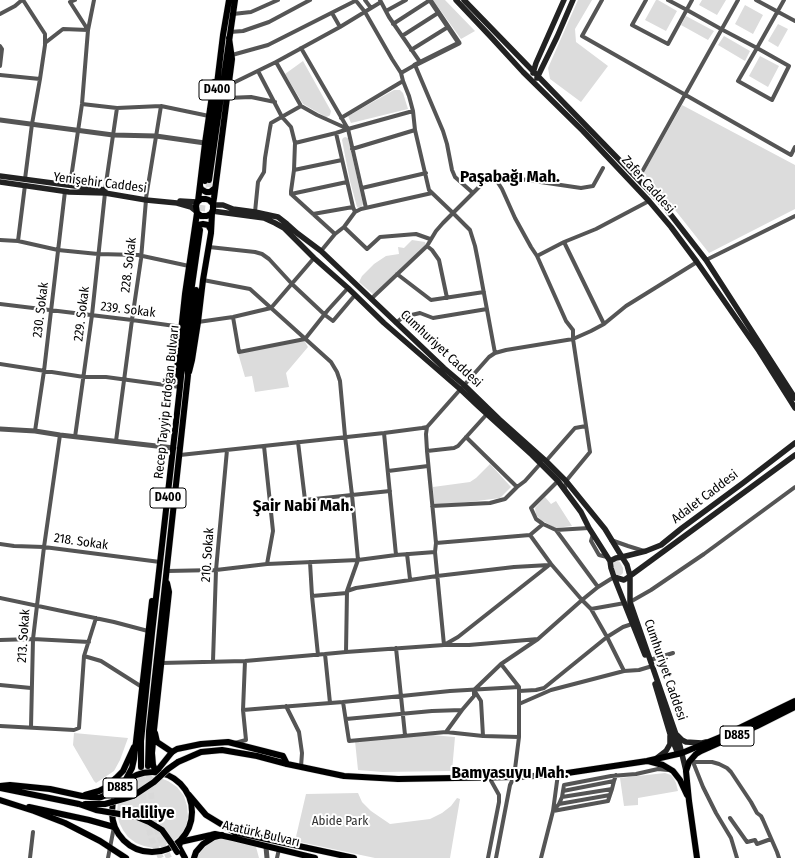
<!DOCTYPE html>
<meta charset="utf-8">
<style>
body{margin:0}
canvas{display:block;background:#fff}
</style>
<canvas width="795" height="858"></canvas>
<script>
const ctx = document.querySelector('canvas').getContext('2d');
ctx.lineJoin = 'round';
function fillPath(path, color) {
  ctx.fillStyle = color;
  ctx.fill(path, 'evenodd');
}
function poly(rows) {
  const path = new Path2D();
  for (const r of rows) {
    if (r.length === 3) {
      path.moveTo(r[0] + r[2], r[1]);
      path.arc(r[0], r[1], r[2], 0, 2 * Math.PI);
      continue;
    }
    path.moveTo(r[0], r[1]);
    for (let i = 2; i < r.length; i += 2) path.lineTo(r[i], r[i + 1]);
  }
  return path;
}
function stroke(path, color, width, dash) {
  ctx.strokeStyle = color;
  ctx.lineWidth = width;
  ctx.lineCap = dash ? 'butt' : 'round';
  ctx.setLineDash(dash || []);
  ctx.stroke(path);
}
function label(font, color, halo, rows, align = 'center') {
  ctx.font = font + ' "Fira Sans Condensed",sans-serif';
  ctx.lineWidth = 4;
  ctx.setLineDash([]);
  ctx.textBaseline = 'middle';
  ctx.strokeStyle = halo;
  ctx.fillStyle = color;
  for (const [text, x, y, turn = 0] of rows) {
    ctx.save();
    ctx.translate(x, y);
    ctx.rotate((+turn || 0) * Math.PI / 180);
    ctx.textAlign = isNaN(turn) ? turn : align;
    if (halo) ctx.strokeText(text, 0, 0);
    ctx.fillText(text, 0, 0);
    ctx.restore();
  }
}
fillPath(poly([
 [433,0,445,0,475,31,461,39],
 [578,0,592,0,575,29,576,42,608,66,581,102,550,79,548,68],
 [656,0,658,0,677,11,666,31,645,20],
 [702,0,726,0,717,15,699,5],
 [745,5,763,15,753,34,735,24],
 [686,16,714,31,708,40,681,25],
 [778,24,788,29,778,47,768,41],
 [724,36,750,51,745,61,718,45],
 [760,56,779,66,768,87,749,76],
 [303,61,331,111,330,115,329,116,326,117,303,104,285,74],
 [394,90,400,90,403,93,408,109,351,123,348,116],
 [682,105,795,165,795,209,709,253,668,201,642,176],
 [345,137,348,138,363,204,361,207,359,208,357,207,350,181,342,140,343,138],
 [412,240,425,242,426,245,374,295,359,282,362,276,374,264,386,256,399,254,398,247,404,248],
 [304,340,308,347,286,373,289,387,255,392,252,376,245,377,238,353],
 [490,464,511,487,500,498,469,502,442,504,434,504,433,487,470,482,476,478],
 [545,497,551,504,556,501,572,526,555,528,541,520,536,515,535,508],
 [615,560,620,562,623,568,623,573,621,575,617,575,614,571,613,563],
 [74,733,128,738,120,760,114,771,96,783,94,781,73,745],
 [432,735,455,737,452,771,383,772,358,770,355,741],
 [665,773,671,775,674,779,676,783,678,791,638,798,638,805,624,806,620,778],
 [147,776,158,777,168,781,177,787,184,796,187,806,188,817,186,827,181,835,172,842,162,846,153,848,144,846,136,843,128,837,123,830,119,822,117,812,118,801,123,791,130,783,136,778],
 [358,793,362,802,371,811,390,824,430,819,442,813,451,806,457,798,460,799,450,858,375,858,295,841,306,794],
 [220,838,245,843,256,847,259,858,197,858,199,854,206,846,213,840]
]), '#dcdcdc');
stroke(poly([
 [208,196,209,180],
 [200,229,205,181],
 [148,766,153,811,155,824,160,838,169,858],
 [141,767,144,805,147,822,152,840,161,858]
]), '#d9d9d9', 6, [6, 3]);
const primary = poly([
 [648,761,663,765,673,771,680,780,687,795],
 [156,772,172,752,177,749,201,744,228,742,283,756,287,764,344,776,398,779,514,777,554,775,647,761,682,753,723,736,795,701],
 [189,795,206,815,234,832,354,858],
 [29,807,89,820,114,827],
 [180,842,211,835,215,834,233,838,315,858],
 [697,858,689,801,686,771,689,762,696,754,701,751,757,726,795,707]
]);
const trunk = poly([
 [209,180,235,0],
 [205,181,223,35,229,0],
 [200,186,201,189,206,192,210,192,215,188],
 [198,201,205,143,214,82],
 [213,204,209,200,206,199,201,199,197,202,196,206,197,213,201,216,207,216,212,213,213,210,213,204,214,198,232,59,229,38],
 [195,228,198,225,203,224,208,225,211,230],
 [189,372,192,360,198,322,203,280,211,233,212,213],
 [178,380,177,368,185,294,197,213],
 [155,733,157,742,172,752],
 [178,762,201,752,222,750,257,756,287,764],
 [148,766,149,731,188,375,187,364,196,290],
 [141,767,141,741,152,633,180,387,186,327,200,230],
 [152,812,40],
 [156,772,153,765,152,753,154,730,169,592,167,583],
 [0,786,10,785,50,789,82,796,99,798,113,792,124,783,132,768,134,759,152,601],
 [0,788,79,804],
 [85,795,99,791,105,788,116,778,123,771,134,747],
 [0,800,34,811,65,823,100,841,126,858],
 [180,842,179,847,185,858],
 [194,858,196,852,203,844,214,837,222,835]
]);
stroke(primary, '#dbdbdb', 7);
stroke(trunk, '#dbdbdb', 7);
stroke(poly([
 [23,0,45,34,45,45,40,79,32,124,25,179],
 [365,0,371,8],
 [380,0,389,17,420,62],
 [602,0,582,36,791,155,795,147],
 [646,0,632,25,668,44,692,0],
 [668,0,687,10,721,29,757,48,789,66,772,100,738,81,757,48,784,0],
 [756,0,795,21],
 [386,11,406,0],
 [332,13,340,27],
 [0,14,15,6,22,0],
 [233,14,251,12,278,0],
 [393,24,430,0],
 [230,32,243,31,269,22,310,0],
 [402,36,438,13],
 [45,43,63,29,88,30,70,2,75,0],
 [0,46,2,49,0,66],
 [301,48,348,129,366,208],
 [411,50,448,27],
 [232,55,268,45,355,1,357,2,365,12,392,59,401,73,403,81,409,96,413,111,415,130,429,190,453,213,470,230,475,246,478,261,495,353],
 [276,62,301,106],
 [258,71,282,117,291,127,295,143,294,170,291,191,291,194,335,234],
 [401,73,415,65,443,131,447,144,452,170,455,177,473,193],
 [0,75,40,79],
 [229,85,276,62,340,27,381,2],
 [227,98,251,97,275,102],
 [82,104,117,108,161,106,209,116],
 [341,118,403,81],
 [336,133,353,207,355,212],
 [295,143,336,133,348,129,413,111],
 [352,149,415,130],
 [294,170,342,160],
 [493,175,502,189,515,218,531,247,537,256,566,321,573,330,573,339,590,452,566,481,565,489],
 [638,179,738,0],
 [70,185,82,104,88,30,94,0],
 [362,188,426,173],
 [105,190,117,108],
 [291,194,347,182],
 [146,198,161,106],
 [255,212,258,182,264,172,265,158,270,128,271,123,301,106,317,115,348,129],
 [313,214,353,207],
 [344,227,367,249,380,237,416,234,430,239],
 [0,240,18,241,58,250,98,254,138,255,189,266],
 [18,241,25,185],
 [564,242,604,324],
 [427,246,432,250,439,260,447,298],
 [209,247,255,252,262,254,269,259,292,284,325,315,333,321,355,295],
 [321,251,335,234,344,227,355,212,361,209,432,193],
 [537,256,564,242,596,229,649,201],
 [706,260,795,216],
 [397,274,431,300,484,292],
 [203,280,250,289,331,362,337,372,340,381,345,436,352,495,390,491],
 [371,299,427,246,436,231,443,223,484,182,493,175,581,188,593,186,603,168],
 [0,304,132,320,182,327],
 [233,317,239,352,305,339,328,310,348,288],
 [198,322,233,317,271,308,314,258],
 [396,323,403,317,420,313,433,318,487,309],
 [0,364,84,377,106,377,180,387],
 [427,427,426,434,427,451,436,543,435,552,444,645,458,637,548,566],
 [35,431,44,371,65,191],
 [384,433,396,555,435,552],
 [75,437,92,315,105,193],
 [116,441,132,320,141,259,146,200],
 [298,442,305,500,352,495,358,560,347,591,346,652],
 [264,446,273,531,267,564],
 [427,451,454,448,458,446,487,414],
 [180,455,384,433,422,428,427,427,489,357,495,353,506,350,573,339,591,331,604,324,626,306,697,262],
 [546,461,575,428,586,426],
 [388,471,428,466],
 [517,487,525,481,541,463],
 [432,506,490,503,501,500,505,499,517,487,466,437],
 [543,524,536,519,531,508,558,481],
 [589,528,556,530,543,524,530,535,551,564,582,600,591,609,607,637,624,671],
 [556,530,598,587],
 [593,534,591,541,599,555,607,557],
 [611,540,628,546,644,551],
 [436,543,530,535],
 [0,544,14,546,44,547,160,562],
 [407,554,410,579],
 [310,562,312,596,347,593],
 [167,571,216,570,267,564,358,560,396,555],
 [347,591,356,588,437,576,514,567,549,565],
 [312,596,318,655],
 [0,598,114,622,148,631],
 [630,602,651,590,704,554,795,487],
 [591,609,625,603],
 [0,640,33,639,89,642],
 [396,648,405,735],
 [325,654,330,703],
 [84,656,101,661,142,687],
 [650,660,673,653],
 [213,661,216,570,227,450],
 [161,663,245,661,325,654,346,652,444,645,469,645,538,639,582,600,598,587,614,577],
 [0,685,31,688],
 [474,690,481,701,483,736],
 [519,691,536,690,544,688,607,637,623,627,632,624],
 [343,702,349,741,446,732,483,736,519,737],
 [519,704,551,690,624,671,639,670,649,667],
 [286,706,299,732,302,753,301,767],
 [243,710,267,708,343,702,450,691,519,687],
 [346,719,432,711,462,710,474,696,474,690,501,664,538,639],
 [0,726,74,730,79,728,84,656,96,618],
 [31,727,33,639,44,547,60,435],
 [446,732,462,710],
 [235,743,246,740,243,710,245,661],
 [563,791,614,781],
 [562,797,612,789],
 [559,804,610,795],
 [553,811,559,804,562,797,564,785,611,776,636,774,658,769,668,770],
 [553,811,608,801,612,789,614,781,616,775],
 [730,818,747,842,755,840,757,844,771,839],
 [30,858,33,832],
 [108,858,114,827],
 [277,858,279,849],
 [488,858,499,802,499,795,489,777],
 [496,858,510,785,514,777,519,737,519,687,501,664],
 [541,858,553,811,558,774],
 [737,858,731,838,716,813,703,787,693,762,712,762,719,764,727,768,731,772,751,802,757,813,761,816,763,820,777,852,779,858]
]), '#555', 4);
stroke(poly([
 [415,65,459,43,430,0],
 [0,120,113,135,156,136,205,143],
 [0,429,35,431,60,435,174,448],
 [266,847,267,858]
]), '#555', 5);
stroke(poly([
 [456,0,490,36,523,72,583,131,649,201,671,227,697,262,759,351,795,408],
 [464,0,664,206,706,260,795,398],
 [533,73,536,63,564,0],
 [537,78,557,37,573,0],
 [0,176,105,190],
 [0,182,69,192,105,193,146,200,177,203,191,207,196,211],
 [180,201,197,202],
 [213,205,223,205,233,209,255,212,278,217,287,224,297,233,321,251,444,368,464,385,499,419,546,461,566,481,605,529,622,557,646,551,661,545,682,528,743,483,795,443],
 [212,211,264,218,275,223,284,228,314,258,348,288,384,323,460,389,478,406,532,455,558,481,581,512,589,528,610,561],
 [614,577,624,580,630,576,627,565,622,557,616,558,610,561,611,568,614,577,645,655],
 [655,684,670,734,678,754],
 [677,735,682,740,686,742,702,743,706,742],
 [657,758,666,751,670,744,670,736],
 [686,771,680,746,630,602,630,576,795,455]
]), '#222', 5.5);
stroke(primary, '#000', 6);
stroke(trunk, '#000', 6);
const trunkBridge = poly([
 [79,804,96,810,137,817,149,822,162,830,172,844,177,852],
 [85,804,105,804,123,799,133,796,154,782,168,769,178,762]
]);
stroke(trunkBridge, '#dbdbdb', 7, []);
stroke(trunkBridge, '#000', 6);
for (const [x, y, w] of [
 [217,90,36],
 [168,498,36],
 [737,736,34],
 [120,788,34]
]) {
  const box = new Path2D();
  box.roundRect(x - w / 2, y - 10, w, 20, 3);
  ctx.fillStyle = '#fff';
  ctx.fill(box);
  stroke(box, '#000', 1);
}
label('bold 12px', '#000', null, [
 ["D400",217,90],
 ["D400",168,498],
 ["D885",737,736],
 ["D885",120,788]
]);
label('13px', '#000', '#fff', [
 ["Yenişehir Caddesi",100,183,7],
 ["Zafer Caddesi",648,185,48],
 ["228. Sokak",129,265,-83],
 ["230. Sokak",41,310,-83],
 ["239. Sokak",128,310,7],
 ["229. Sokak",82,314,-83],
 ["Cumhuriyet Caddesi",441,349,43],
 ["Recep Tayyip Erdoğan Bulvarı",167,402,-84],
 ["Adalet Caddesi",705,497,-37],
 ["218. Sokak",81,542,8],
 ["210. Sokak",208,555,-86],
 ["213. Sokak",24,636,-86],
 ["Cumhuriyet Caddesi",665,670,71],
 ["Atatürk Bulvarı",261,834,13]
]);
label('13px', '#333', '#fff', [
 ["Abide Park",340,821]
]);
label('bold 17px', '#000', '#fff', [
 ["Paşabağı Mah.",510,177],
 ["Şair Nabi Mah.",303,506],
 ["Bamyasuyu Mah.",510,773],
 ["Haliliye",148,813]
]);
</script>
